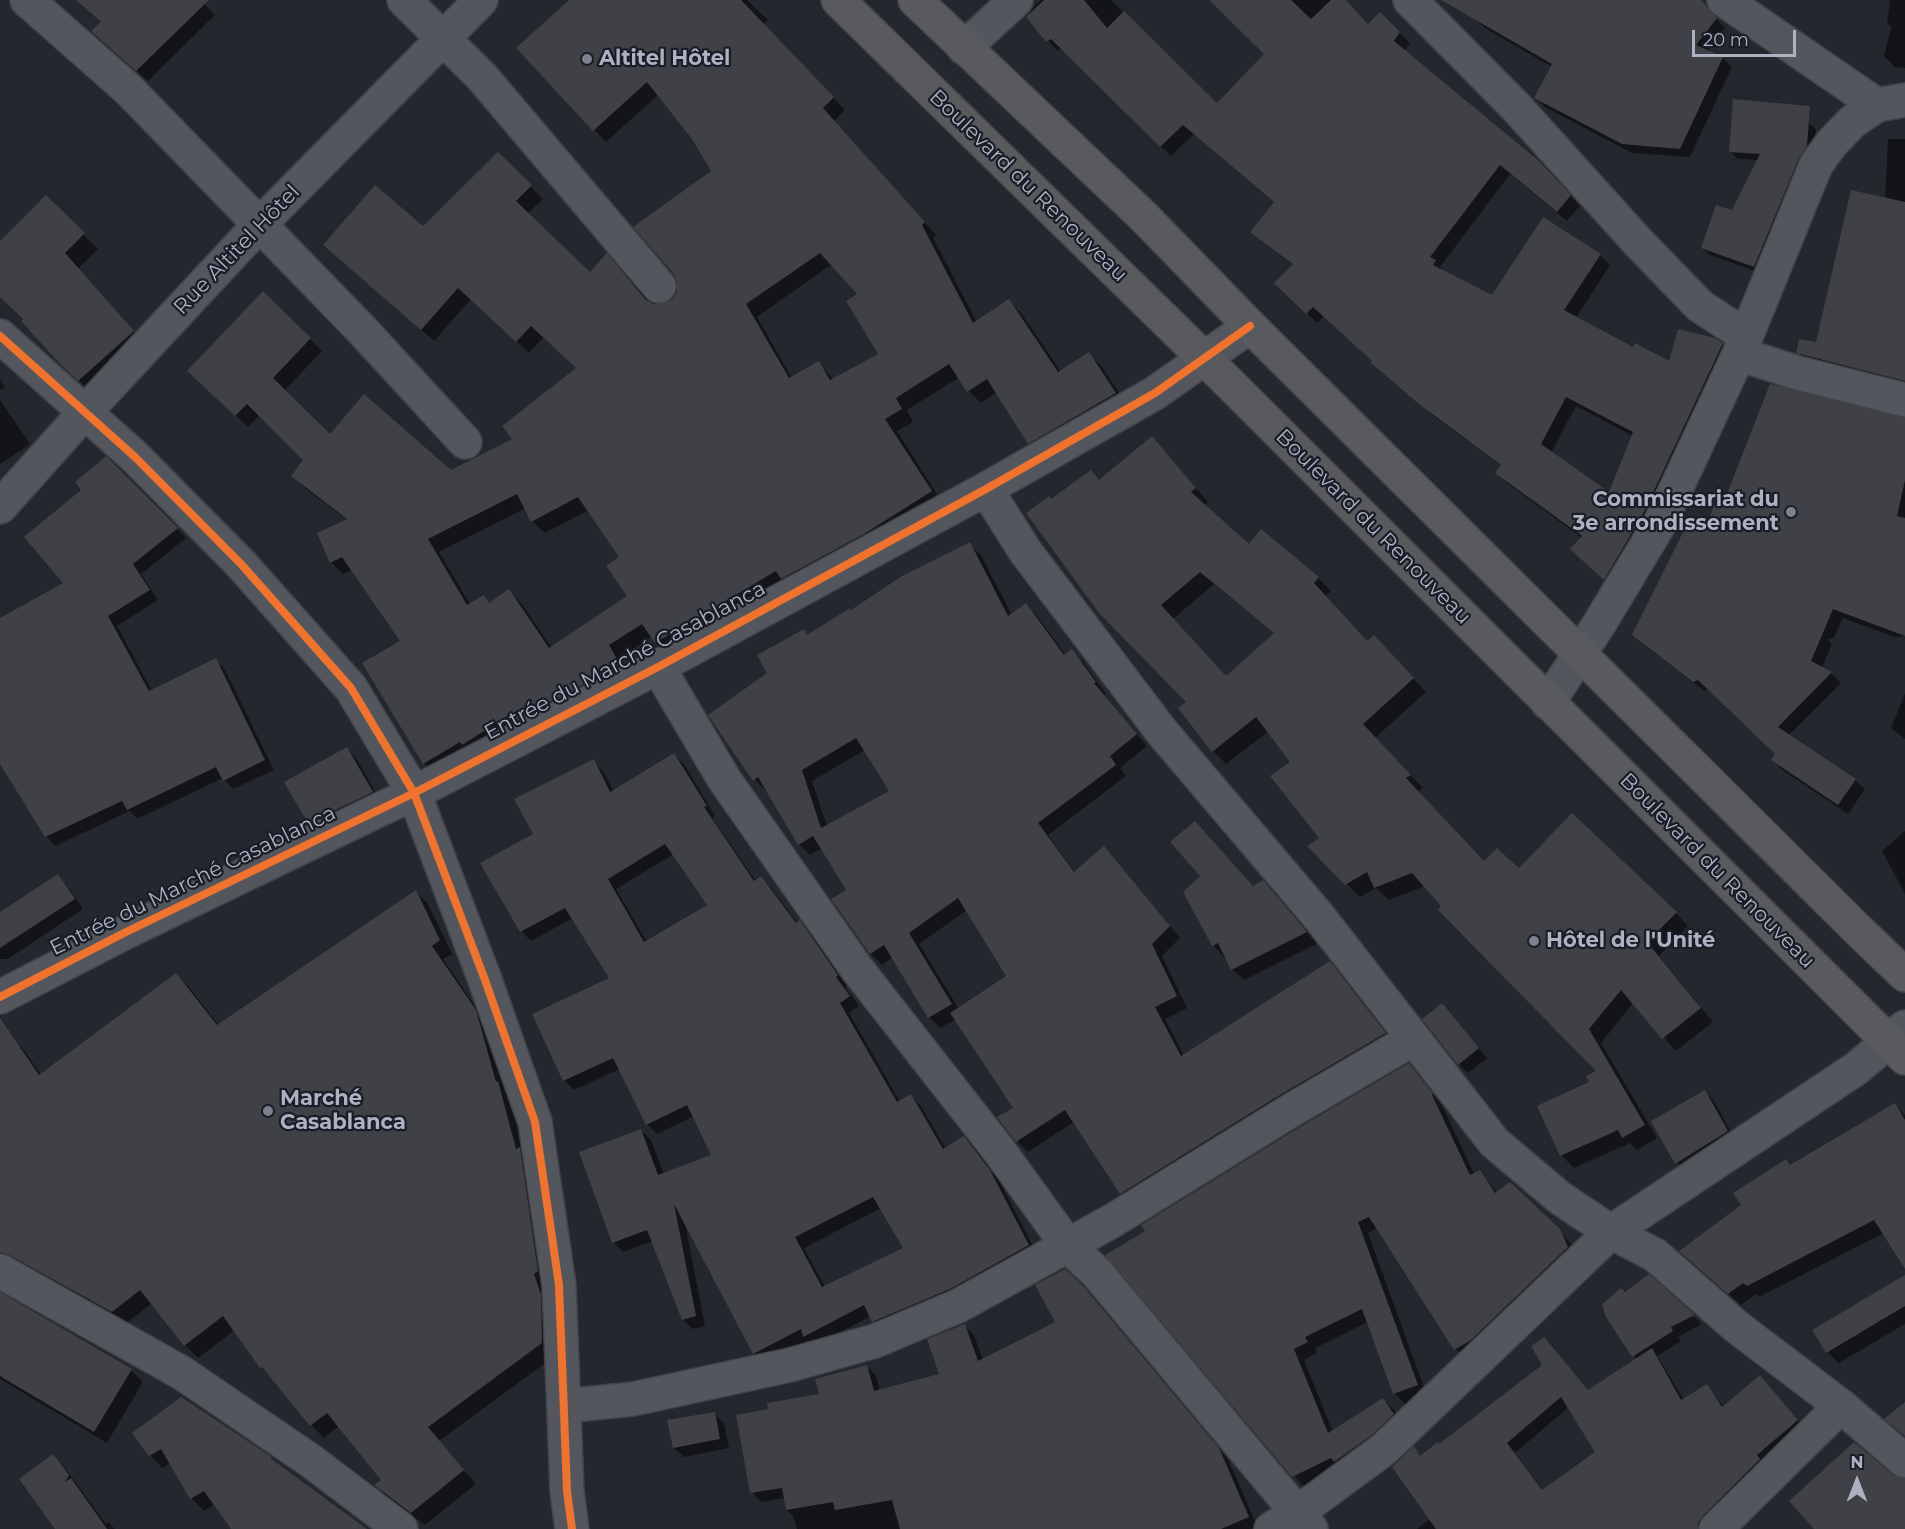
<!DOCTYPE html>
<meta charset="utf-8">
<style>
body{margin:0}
#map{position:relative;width:1905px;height:1529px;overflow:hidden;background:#25272e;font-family:Montserrat,sans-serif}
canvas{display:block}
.north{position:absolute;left:1827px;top:1451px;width:60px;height:60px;-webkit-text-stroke:4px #191d27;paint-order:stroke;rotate:0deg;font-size:16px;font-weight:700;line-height:24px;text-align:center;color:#aeb2c0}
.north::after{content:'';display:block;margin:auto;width:21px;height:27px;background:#aeb2c0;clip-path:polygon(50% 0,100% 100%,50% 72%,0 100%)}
.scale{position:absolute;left:1692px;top:30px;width:104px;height:27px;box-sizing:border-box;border:3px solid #aeb2c0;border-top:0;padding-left:8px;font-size:18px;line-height:21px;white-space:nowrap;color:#aeb2c0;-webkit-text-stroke:4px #191d27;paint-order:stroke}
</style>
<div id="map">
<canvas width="1905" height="1529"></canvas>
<div class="north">N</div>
<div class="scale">20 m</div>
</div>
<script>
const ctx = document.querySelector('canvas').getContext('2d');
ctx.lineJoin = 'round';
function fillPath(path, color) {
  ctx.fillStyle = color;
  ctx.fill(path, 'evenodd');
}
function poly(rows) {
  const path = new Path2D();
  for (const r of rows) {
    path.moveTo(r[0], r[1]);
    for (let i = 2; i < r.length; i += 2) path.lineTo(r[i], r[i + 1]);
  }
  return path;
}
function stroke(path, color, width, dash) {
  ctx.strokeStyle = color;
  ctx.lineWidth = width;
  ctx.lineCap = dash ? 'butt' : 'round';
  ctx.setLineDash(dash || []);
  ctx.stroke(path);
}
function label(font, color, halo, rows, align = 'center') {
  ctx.font = font + ' Montserrat,sans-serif';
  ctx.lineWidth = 4.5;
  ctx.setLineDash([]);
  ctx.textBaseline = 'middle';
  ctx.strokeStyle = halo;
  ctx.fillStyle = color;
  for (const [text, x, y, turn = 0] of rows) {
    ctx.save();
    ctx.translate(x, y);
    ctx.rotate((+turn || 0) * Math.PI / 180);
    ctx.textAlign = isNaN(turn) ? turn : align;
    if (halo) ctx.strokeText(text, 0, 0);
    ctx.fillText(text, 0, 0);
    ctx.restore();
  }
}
fillPath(poly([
 [77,0,200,0,215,15,148,81,104,42,102,22],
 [571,0,747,0,768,20,763,24,845,110,834,121,936,235,933,238,977,322,1009,301,1021,313,1061,372,1089,354,1101,366,1127,405,1041,454,1028,442,997,392,981,403,969,391,960,377,907,410,913,422,897,431,943,504,669,654,653,636,620,658,632,677,436,775,424,763,402,641,352,570,343,574,331,562,348,521,305,488,293,476,305,460,260,415,248,427,201,383,310,339,322,351,284,391,330,436,450,471,515,439,578,368,544,337,529,353,471,299,434,341,325,245,423,228,498,154,543,199,527,214,590,274,619,268,653,305,662,306,673,301,678,292,713,171,693,138,658,95,606,142,518,49],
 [832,264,859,295,880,354,834,380,819,362,792,378,757,317],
 [526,508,532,521,545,533,589,510,621,558,629,596,552,648,521,603,509,591,491,604,484,597,470,604,439,552],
 [1041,0,1111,0,1217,105,1266,54,1209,0,1345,0,1369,26,1380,14,1410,43,1404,51,1549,173,1580,206,1567,221,1510,174,1440,267,1445,272,1493,297,1600,255,1610,265,1576,318,1634,349,1670,364,1722,345,1732,355,1614,589,1582,559,1582,538,1507,483,1497,473,1502,466,1432,415,1383,373,1374,362,1324,316,1317,323,1276,283,1294,265,1252,231,1275,203,1194,134,1171,156,1062,48,1058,51,1048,41,1027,17,1035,5],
 [1576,406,1633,436,1609,495,1551,453],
 [1455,0,1698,0,1715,15,1716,19,1725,28,1707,51,1723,58,1732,67,1690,157,1632,153,1545,107,1536,98,1552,67,1485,28],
 [1890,0,1905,0,1905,68,1895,67,1884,56,1891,27,1887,23],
 [1808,122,1816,129,1813,153,1761,273,1710,255,1703,248,1732,212,1758,160,1738,159,1731,152],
 [1888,139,1905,139,1905,387,1807,362,1798,352,1817,343,1885,199],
 [46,197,98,249,78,269,147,346,93,394,61,363,0,294,0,243],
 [0,379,5,388,0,390],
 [0,400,30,444,0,464],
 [1905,420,1905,636,1894,637,1843,618,1834,638,1827,639,1832,644,1822,668,1831,673,1841,683,1789,735,1855,780,1865,789,1848,814,1782,770,1773,760,1777,754,1709,689,1704,691,1643,644,1633,634,1726,501],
 [1164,451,1208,502,1204,506,1249,546,1261,531,1318,578,1331,591,1325,597,1368,643,1387,650,1426,692,1375,738,1423,788,1418,791,1484,863,1519,870,1676,913,1688,926,1659,956,1713,1022,1676,1051,1633,1003,1601,1043,1657,1138,1637,1150,1630,1143,1574,1168,1561,1155,1598,1071,1425,886,1389,900,1376,888,1360,897,1309,847,1321,839,1293,763,1269,731,1226,764,1213,751,1188,703,1051,501,1091,472,1100,481],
 [1214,584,1275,634,1227,678,1173,619],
 [106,458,186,538,141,574,158,600,117,626,152,691,216,660,225,670,274,770,233,789,223,778,137,819,130,811,55,846,46,836,0,761,0,620,65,584,83,490],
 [969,544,981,555,1012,615,1026,605,1037,616,1066,655,1072,651,1083,662,1106,694,1104,695,1147,746,1120,768,1126,776,1048,835,1075,873,1114,859,1180,938,1162,956,1187,1008,1165,1019,1184,1056,1330,963,1341,974,1396,1045,1132,1204,1121,1193,1074,1122,1028,1152,1017,1141,1015,1108,956,1019,940,1028,929,1017,893,957,882,965,871,954,833,900,848,890,822,848,810,855,799,844,767,790,766,791,755,780,710,716,769,674,803,631,808,636],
 [865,750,891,791,827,826,812,781],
 [967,910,1008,977,959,1009,919,944],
 [1905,693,1905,739,1891,728],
 [347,749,356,758,381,802,318,832,309,823],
 [674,755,684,764,715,816,712,818,756,881,761,878,771,888,798,924,800,922,810,932,847,986,845,987,859,1006,849,1013,900,1102,911,1096,921,1106,946,1149,964,1138,974,1148,1000,1182,1038,1256,883,1331,871,1316,814,1346,808,1340,764,1363,754,1353,685,1223,705,1326,693,1329,683,1320,653,1241,623,1252,613,1242,641,1130,651,1140,664,1174,713,1156,694,1116,657,1134,647,1124,620,1069,574,1090,564,1080,611,979,573,918,531,941,521,931,535,835,593,761,603,771,614,792],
 [674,854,710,906,647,942,616,889],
 [881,1208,905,1248,825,1287,804,1248],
 [1195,823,1253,887,1263,882,1317,944,1244,980,1232,969,1226,956,1224,957,1213,945],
 [1905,831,1905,894,1882,851],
 [58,876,67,886,83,909,8,959,0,959,0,914],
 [416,892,428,904,452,954,443,959,488,1025,510,1095,526,1155,555,1356,439,1441,476,1484,425,1525,388,1498,376,1485,383,1480,339,1426,324,1438,311,1425,275,1380,261,1367,235,1330,198,1358,185,1345,152,1303,125,1324,14,1265,0,1250,0,1044,11,1037,24,1050,41,1075,176,975,189,987,219,1026],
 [1442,1005,1487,1058,1468,1073,1459,1064],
 [1409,1065,1442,1105,1474,1174,1480,1172,1497,1193,1510,1184,1570,1242,1578,1258,1466,1360,1456,1349,1378,1228,1368,1233,1427,1396,1405,1404,1394,1393,1368,1322,1315,1348,1317,1353,1304,1360,1333,1432,1383,1399,1394,1410,1403,1425,1342,1468,1304,1487,1107,1255],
 [1705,1092,1714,1101,1736,1141,1686,1172,1677,1163],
 [1894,1105,1905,1115,1905,1266,1884,1233,1759,1297,1756,1294,1741,1305,1693,1263,1743,1205,1791,1166],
 [1649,1276,1702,1324,1678,1337,1681,1341,1657,1356,1684,1400,1707,1386,1724,1407,1760,1377,1807,1430,1710,1529,1417,1529,1430,1519,1422,1460,1461,1427,1544,1365,1553,1349,1589,1391,1637,1360,1608,1316,1625,1294],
 [1569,1407,1597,1453,1543,1491,1515,1453],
 [1905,1276,1905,1324,1839,1363,1827,1352],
 [1082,1287,1228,1459,1257,1526,1251,1529,797,1529,793,1516,787,1510,785,1498,761,1502,752,1492,769,1410,821,1395,867,1366,876,1376,880,1391,940,1375,964,1325,974,1335,983,1360,1057,1322],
 [0,1294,131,1370,143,1382,107,1443,0,1379],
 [181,1399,271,1458,280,1467,367,1529,233,1529,215,1504,204,1511,191,1498,171,1463,162,1468,150,1455],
 [714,1413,724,1423,729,1448,684,1457,674,1448],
 [53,1456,65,1468,106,1524,108,1522,115,1529,57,1529]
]), '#0007');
fillPath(poly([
 [76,0,209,0,136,71,91,31,101,22],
 [569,0,741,0,834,97,823,108,925,222,922,225,973,323,1009,299,1058,372,1089,352,1116,393,1028,444,987,379,967,392,949,364,896,398,902,409,885,419,932,491,864,534,781,579,776,571,655,643,642,624,609,645,620,664,614,669,513,721,509,715,462,745,460,742,423,764,362,663,400,641,342,557,330,563,317,533,347,519,291,476,303,460,247,404,235,416,187,371,263,291,311,338,273,378,330,434,364,394,451,470,512,439,502,426,576,368,531,326,516,342,458,288,421,330,323,245,375,185,423,226,498,152,532,185,516,201,590,272,607,253,645,299,653,304,662,304,672,300,677,292,677,283,674,274,633,227,711,171,692,139,647,82,593,131,516,48],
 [820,253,857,294,846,301,878,354,830,380,819,361,789,378,746,304],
 [517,494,531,522,578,497,619,557,606,566,627,596,549,648,509,589,489,603,484,595,467,605,428,539],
 [1044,0,1084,0,1107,28,1124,11,1217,103,1264,54,1209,0,1291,0,1311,19,1331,0,1346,0,1368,24,1380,12,1400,32,1394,41,1539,161,1571,195,1557,212,1500,165,1430,257,1436,260,1433,265,1492,295,1543,217,1601,254,1564,310,1633,347,1635,343,1669,361,1678,329,1715,338,1723,343,1643,514,1604,580,1570,549,1582,536,1495,473,1501,465,1420,405,1371,363,1372,361,1313,307,1306,314,1274,283,1293,264,1250,232,1274,202,1183,125,1160,147,1051,39,1046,42,1026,17],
 [1566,397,1633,432,1609,492,1541,444],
 [1441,0,1701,0,1717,18,1696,45,1723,57,1680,149,1622,144,1534,98,1552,64],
 [1733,99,1810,106,1807,146,1799,158,1754,267,1701,248,1716,205,1732,210,1760,154,1729,152],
 [1851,190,1905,202,1905,381,1796,353,1799,339,1816,342],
 [46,195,85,233,65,253,134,331,78,381,60,364,21,321,23,319,0,297,0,241],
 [1770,384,1905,418,1905,480,1897,516,1905,518,1905,636,1833,609,1811,661,1832,672,1778,727,1856,779,1838,805,1771,760,1775,754,1698,680,1693,682,1632,635,1690,518,1707,524,1718,496,1725,499],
 [1152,436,1196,488,1191,492,1249,544,1261,529,1319,577,1314,583,1367,641,1374,635,1414,678,1363,724,1411,775,1406,778,1484,861,1497,848,1519,868,1572,813,1677,912,1647,942,1701,1008,1662,1039,1621,990,1589,1029,1645,1125,1622,1138,1618,1130,1560,1156,1537,1106,1589,1082,1586,1076,1596,1071,1438,910,1441,906,1412,873,1374,888,1367,872,1345,885,1307,846,1319,838,1270,776,1290,762,1256,717,1212,752,1178,708,1186,702,1099,613,1026,513,1049,496,1051,499,1091,470,1099,480],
 [1200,572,1274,633,1226,676,1161,605],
 [106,456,178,528,133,564,150,590,108,616,149,691,216,658,265,760,223,781,216,767,127,810,122,801,45,837,0,764,0,618,63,583,24,537,81,490,75,482],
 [970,542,1008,616,1026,603,1064,655,1072,649,1096,682,1094,683,1137,734,1110,756,1116,765,1038,823,1074,872,1104,846,1170,926,1152,944,1177,996,1155,1007,1181,1056,1330,961,1386,1033,1280,1095,1120,1194,1065,1110,1016,1142,997,1117,1013,1108,950,1013,1006,976,958,898,909,933,952,1004,928,1018,884,945,870,954,831,899,846,890,813,836,798,845,758,777,753,781,708,715,767,673,757,655,804,629,807,635,850,608,851,610,902,576],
 [856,738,889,791,821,828,802,770],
 [347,747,373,792,308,823,284,782],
 [674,753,707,806,704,807,754,881,761,876,796,923,800,920,838,975,836,977,850,996,840,1003,897,1102,911,1094,943,1149,964,1136,990,1170,1029,1245,950,1289,872,1322,864,1305,803,1337,801,1329,753,1354,674,1204,696,1316,682,1320,647,1230,612,1243,579,1152,641,1129,658,1175,711,1155,687,1105,646,1125,613,1058,563,1081,532,1014,609,978,565,908,520,932,480,863,533,834,514,799,594,759,610,792],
 [665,844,707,905,644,942,608,879],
 [873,1197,903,1248,822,1287,795,1237],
 [1195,821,1253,886,1263,880,1307,932,1231,970,1218,943,1212,946,1183,892,1200,876,1170,842],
 [58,874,75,899,0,948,0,912],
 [416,890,440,940,432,946,476,1010,496,1082,498,1081,516,1149,520,1147,538,1271,534,1274,541,1295,542,1343,428,1427,464,1470,411,1513,374,1485,381,1480,327,1413,310,1426,262,1367,260,1368,223,1316,184,1346,140,1290,112,1312,9,1255,0,1252,0,1018,39,1075,176,973,217,1025],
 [1442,1003,1479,1048,1458,1065,1422,1019],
 [1409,1063,1433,1094,1432,1095,1470,1175,1480,1170,1495,1193,1510,1182,1560,1229,1568,1247,1471,1340,1454,1350,1369,1217,1358,1222,1418,1385,1393,1394,1362,1309,1305,1337,1308,1342,1294,1349,1328,1433,1383,1398,1394,1414,1372,1435,1334,1462,1331,1458,1292,1477,1105,1255,1145,1231,1141,1225,1300,1127],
 [1705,1090,1728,1131,1675,1164,1651,1121],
 [1895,1103,1905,1120,1905,1269,1874,1220,1747,1286,1743,1283,1728,1294,1679,1251,1741,1205,1733,1193,1786,1159,1790,1165],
 [1065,1269,1083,1286,1219,1448,1249,1517,1221,1529,900,1529,892,1500,835,1510,833,1502,786,1510,782,1488,750,1493,736,1415,768,1409,767,1403,819,1394,815,1379,867,1365,874,1391,939,1374,927,1339,965,1324,978,1361,1055,1322,1035,1285],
 [1649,1274,1695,1315,1671,1327,1673,1331,1632,1357,1606,1317,1602,1304,1621,1288,1625,1292],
 [1905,1275,1905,1306,1826,1353,1812,1330],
 [0,1292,132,1369,94,1432,0,1376],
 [1544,1337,1588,1390,1652,1348,1681,1400,1707,1384,1722,1407,1760,1375,1798,1420,1757,1455,1760,1459,1703,1516,1698,1523,1698,1529,1436,1529,1392,1467,1414,1446,1420,1456,1438,1442,1439,1444,1542,1365,1531,1346],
 [1561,1397,1595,1452,1542,1490,1507,1443],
 [181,1397,272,1457,270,1458,367,1529,231,1529,204,1491,190,1499,161,1449,149,1456,132,1433],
 [1905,1402,1905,1436,1884,1419],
 [715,1412,720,1439,673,1448,667,1420],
 [1854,1442,1893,1475,1905,1479,1905,1529,1814,1529,1789,1501],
 [53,1454,69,1475,65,1482,71,1478,107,1529,55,1529,19,1479]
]), '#3f4147');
const street = poly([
 [27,0,128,89,363,331,465,442],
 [404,0,482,77,659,286],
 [1410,0,1517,108,1637,241,1700,306,1746,336],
 [1724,0,1877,105],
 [964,48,1016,0],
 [0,336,135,457,241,564,351,688,414,793,485,980,535,1122,559,1285,567,1491,572,1529],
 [1739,354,1798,373,1905,400],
 [986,489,1025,551,1162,732,1320,918,1494,1142,1560,1198,1611,1232,1655,1255,1737,1327,1841,1406,1905,1461],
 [0,507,85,412,259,225,481,0],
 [658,667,724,779,857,969,998,1149,1068,1246,1097,1273,1311,1529],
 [1548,703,1601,621,1660,523,1739,354,1816,165,1831,144,1852,122,1877,105,1905,100],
 [0,997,126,932,414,793,658,667,986,489,1155,393,1250,326],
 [0,1271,182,1373,311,1461,401,1529],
 [565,1406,633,1399,790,1365,875,1341,958,1306,1112,1221,1290,1111,1413,1039],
 [1271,1529,1297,1513,1384,1449,1611,1232,1857,1068,1905,1027],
 [1716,1529,1841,1406]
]);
const highway = poly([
 [838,0,1204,358,1905,1058],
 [915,0,1144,217,1250,326,1855,927,1905,975]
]);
stroke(street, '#404248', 36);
stroke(highway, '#414349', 36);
stroke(street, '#54565d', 33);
stroke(highway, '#595a5e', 33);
stroke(poly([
 [0,336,135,457,241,564,351,688,414,793,485,980,535,1122,559,1285,567,1491,572,1529],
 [0,997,126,932,414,793,658,667,986,489,1155,393,1250,326]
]), '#ef722f', 8);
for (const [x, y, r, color] of [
 [587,59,6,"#7e818d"],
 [1791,512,6,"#7e818d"],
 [1534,941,6,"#7e818d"],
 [268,1111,6,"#7e818d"]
]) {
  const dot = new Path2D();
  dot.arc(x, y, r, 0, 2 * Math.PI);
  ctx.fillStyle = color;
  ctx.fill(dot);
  stroke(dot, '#191d27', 2);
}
label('bold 21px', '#aeb2c0', '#191d27', [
 ["Altitel Hôtel",599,59],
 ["Commissariat du",1779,500,"right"],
 ["3e arrondissement",1779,524,"right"],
 ["Hôtel de l'Unité",1546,941],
 ["Marché",280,1099],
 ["Casablanca",280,1123]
], 'left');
label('21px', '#aeb2c0', '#191d27', [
 ["Boulevard du Renouveau",1028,186,44],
 ["Rue Altitel Hôtel",237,250,-46],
 ["Boulevard du Renouveau",1373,527,45],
 ["Entrée du Marché Casablanca",625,661,-28],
 ["Boulevard du Renouveau",1717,871,45],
 ["Entrée du Marché Casablanca",193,881,-26]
]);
</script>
